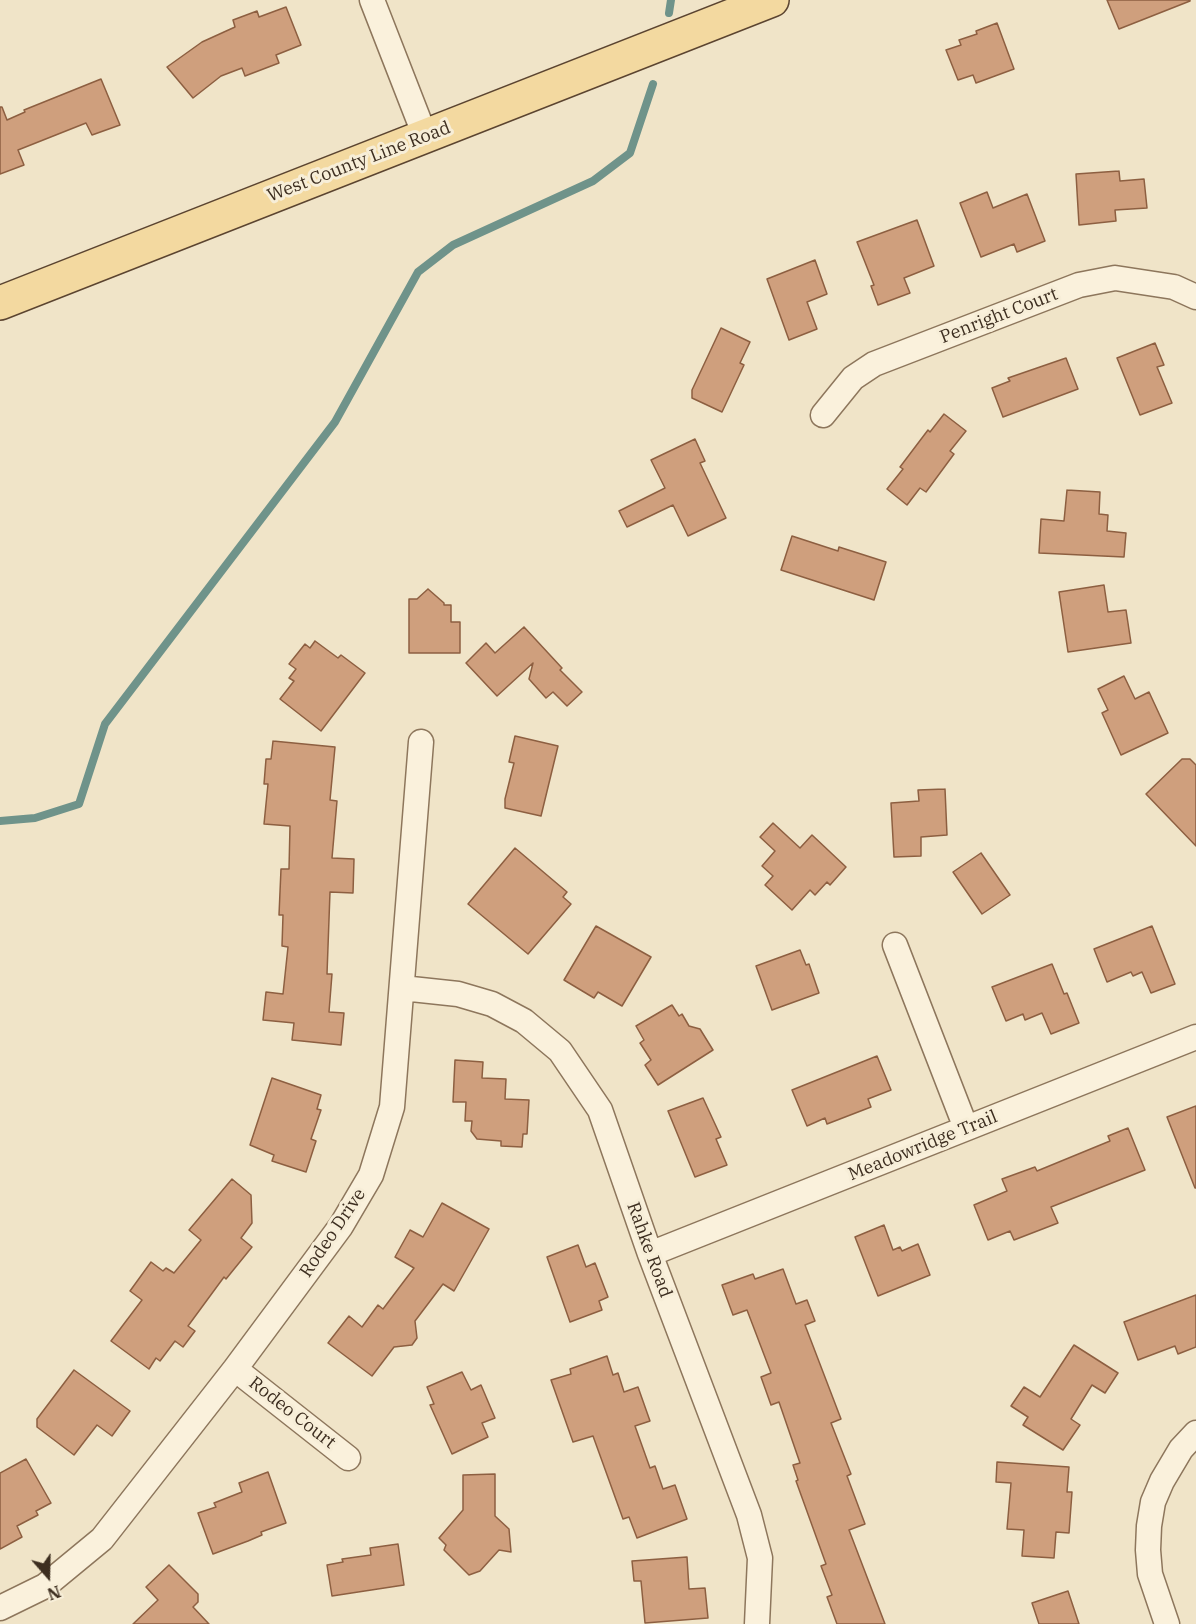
<!DOCTYPE html>
<style>
body{margin:0}
#map{position:relative;width:1196px;height:1624px;overflow:hidden;background:#f0e4c8;font-family:"IBM Plex Serif",serif}
canvas{display:block}
.north{position:absolute;left:18px;top:1546px;width:60px;height:60px;-webkit-text-stroke:4px #f7eed8;paint-order:stroke;rotate:160deg;font-size:16px;font-weight:700;line-height:24px;text-align:center;color:#3d2e20}
.north::after{content:'';display:block;margin:auto;width:21px;height:27px;background:#3d2e20;clip-path:polygon(50% 0,100% 100%,50% 72%,0 100%)}
</style>
<div id="map">
<canvas width="1196" height="1624"></canvas>
<div class="north">N</div>
</div>
<script>
const ctx = document.querySelector('canvas').getContext('2d');
ctx.lineJoin = 'round';
function poly(rows) {
  const path = new Path2D();
  for (const r of rows) {
    path.moveTo(r[0], r[1]);
    for (let i = 2; i < r.length; i += 2) path.lineTo(r[i], r[i + 1]);
  }
  return path;
}
function stroke(path, color, width, dash) {
  ctx.strokeStyle = color;
  ctx.lineWidth = width;
  ctx.lineCap = dash ? 'butt' : 'round';
  ctx.setLineDash(dash || []);
  ctx.stroke(path);
}
function fillPath(path, color) {
  ctx.fillStyle = color;
  ctx.fill(path, 'evenodd');
}
function label(font, color, halo, rows, align = 'center') {
  ctx.font = font + ' "IBM Plex Serif",serif';
  ctx.lineWidth = 6;
  ctx.setLineDash([]);
  ctx.textBaseline = 'middle';
  ctx.strokeStyle = halo;
  ctx.fillStyle = color;
  for (const [text, x, y, turn = 0] of rows) {
    ctx.save();
    ctx.translate(x, y);
    ctx.rotate((+turn || 0) * Math.PI / 180);
    ctx.textAlign = isNaN(turn) ? turn : align;
    if (halo) ctx.strokeText(text, 0, 0);
    ctx.fillText(text, 0, 0);
    ctx.restore();
  }
}
stroke(poly([
 [669,13,671,0],
 [0,821,35,818,79,804,105,724,335,422,418,272,453,245,593,181,630,153,653,84]
]), '#6f938a', 8);
const building = poly([
 [1107,0,1190,0,1190,1,1119,29,1107,0],
 [286,7,301,45,276,55,279,63,245,76,242,68,221,76,193,98,167,67,202,42,235,27,233,20,257,11,259,17,286,7],
 [997,23,1014,69,976,83,973,75,958,80,946,50,961,45,959,40,977,34,976,31,997,23],
 [101,79,120,125,92,135,86,123,18,150,24,165,0,174,0,107,2,107,7,120,25,112,24,110,101,79],
 [1119,171,1120,181,1144,179,1147,208,1115,210,1116,221,1079,225,1076,174,1119,171],
 [987,192,993,208,1027,194,1045,241,1017,252,1014,244,981,257,960,203,987,192],
 [917,220,934,266,904,278,910,293,878,305,871,286,874,285,857,242,917,220],
 [815,260,827,294,807,302,817,329,789,340,767,279,815,260],
 [721,328,750,342,740,363,744,365,722,412,692,398,692,390,721,328],
 [1155,343,1164,365,1157,367,1172,403,1140,415,1117,358,1155,343],
 [1066,358,1078,389,1003,417,992,388,1010,381,1008,378,1066,358],
 [944,414,966,431,950,451,954,454,926,492,920,488,907,505,887,489,903,469,900,467,928,430,930,432,944,414],
 [695,439,705,461,700,463,726,518,688,536,673,505,627,527,619,511,665,488,651,460,695,439],
 [1067,490,1100,492,1099,514,1108,515,1107,531,1126,533,1124,557,1039,553,1041,519,1064,521,1067,490],
 [792,536,838,551,839,547,886,562,874,600,781,570,792,536],
 [1104,585,1108,612,1126,610,1131,643,1068,652,1059,592,1104,585],
 [428,589,444,603,444,605,451,605,451,622,460,622,460,653,409,653,409,599,417,599,428,589],
 [524,627,562,668,560,670,582,692,567,706,553,692,546,698,529,679,533,663,497,696,466,663,486,643,495,653,524,627],
 [315,641,338,658,341,655,365,673,321,731,280,699,294,681,289,678,296,669,289,664,305,644,310,648,315,641],
 [1124,676,1135,699,1149,692,1168,733,1121,755,1102,713,1108,710,1098,689,1124,676],
 [515,736,558,746,541,816,505,808,505,799,514,763,509,762,515,736],
 [273,741,335,747,330,800,337,801,332,858,354,859,353,893,330,892,327,974,332,974,329,1012,344,1013,341,1045,292,1040,294,1023,263,1020,266,992,283,994,288,947,282,946,283,915,279,915,281,869,289,869,290,826,264,824,268,784,264,784,266,759,271,759,273,741],
 [1182,759,1190,759,1196,765,1196,846,1146,794,1182,759],
 [945,789,947,835,921,837,921,856,894,857,891,803,919,801,918,790,945,789],
 [773,823,800,848,812,835,846,867,830,885,827,882,815,895,810,890,792,910,765,885,773,876,762,866,775,851,760,837,773,823],
 [515,848,567,892,563,897,571,904,528,954,468,904,515,848],
 [981,853,1010,895,982,914,953,872,981,853],
 [596,926,651,957,622,1006,598,992,594,998,564,980,596,926],
 [1152,926,1175,984,1151,993,1142,972,1133,976,1131,972,1107,982,1094,949,1152,926],
 [800,950,806,965,809,964,819,993,772,1010,756,966,800,950],
 [1052,964,1064,994,1067,993,1079,1023,1051,1034,1042,1013,1025,1020,1023,1014,1006,1021,992,987,1052,964],
 [672,1005,679,1016,682,1014,689,1026,700,1029,713,1050,658,1085,645,1065,651,1060,640,1043,644,1040,636,1026,672,1005],
 [877,1056,891,1090,868,1099,871,1107,827,1124,825,1118,807,1126,792,1090,877,1056],
 [455,1060,483,1062,482,1078,506,1079,505,1099,529,1100,527,1134,523,1134,522,1147,501,1146,501,1141,477,1139,471,1131,472,1121,465,1121,466,1102,453,1102,455,1060],
 [272,1078,321,1095,317,1109,321,1110,311,1139,316,1141,306,1172,272,1161,274,1155,250,1145,272,1078],
 [703,1098,721,1137,716,1139,727,1165,695,1177,668,1111,703,1098],
 [1196,1106,1196,1188,1195,1188,1167,1117,1196,1106],
 [1128,1128,1145,1170,1051,1207,1058,1223,1014,1240,1010,1231,988,1240,974,1205,1007,1191,1002,1179,1035,1167,1037,1171,1110,1141,1108,1136,1128,1128],
 [232,1179,251,1195,252,1223,241,1238,252,1247,226,1279,224,1277,188,1326,195,1331,183,1347,175,1341,160,1361,156,1358,149,1369,111,1341,142,1300,130,1291,151,1262,163,1271,166,1268,174,1273,201,1240,189,1230,232,1179],
 [442,1203,489,1229,454,1291,443,1284,415,1321,417,1338,412,1345,394,1347,372,1376,328,1343,349,1316,362,1327,378,1305,383,1309,414,1268,395,1257,410,1230,423,1237,442,1203],
 [884,1225,893,1250,900,1247,902,1251,918,1244,930,1275,878,1296,855,1237,884,1225],
 [578,1245,586,1267,595,1263,608,1297,599,1301,602,1310,570,1322,547,1257,578,1245],
 [783,1269,796,1304,807,1300,815,1321,805,1325,841,1419,831,1423,851,1474,847,1476,865,1524,849,1530,885,1624,837,1624,827,1597,832,1595,821,1566,826,1564,796,1481,798,1480,793,1465,800,1463,779,1402,771,1405,761,1377,771,1373,747,1310,733,1315,722,1285,753,1274,755,1279,783,1269],
 [1196,1295,1196,1347,1178,1354,1175,1346,1138,1360,1124,1322,1196,1295],
 [1074,1345,1118,1373,1105,1393,1092,1385,1071,1419,1080,1425,1063,1450,1023,1425,1028,1417,1011,1406,1024,1387,1040,1397,1074,1345],
 [607,1356,613,1375,618,1373,624,1392,638,1387,650,1421,635,1426,650,1468,655,1466,663,1489,675,1485,687,1519,637,1538,629,1517,623,1519,593,1436,573,1442,551,1380,571,1374,570,1369,607,1356],
 [74,1370,130,1411,112,1436,97,1425,74,1455,37,1427,37,1419,74,1370],
 [462,1372,471,1390,481,1385,495,1418,482,1423,488,1437,452,1454,430,1405,434,1404,427,1387,462,1372],
 [26,1459,51,1503,36,1511,38,1515,17,1526,22,1537,0,1549,0,1473,26,1459],
 [997,1462,1069,1467,1067,1492,1072,1492,1069,1533,1056,1532,1054,1558,1022,1556,1024,1530,1007,1529,1011,1483,996,1482,997,1462],
 [268,1472,286,1523,261,1532,262,1535,248,1541,213,1554,198,1513,216,1507,214,1503,242,1492,239,1483,268,1472],
 [495,1474,495,1516,509,1529,511,1552,499,1550,480,1571,469,1575,444,1550,446,1545,439,1538,463,1510,463,1475,495,1474],
 [398,1544,404,1585,332,1596,327,1565,343,1562,342,1559,371,1555,370,1548,398,1544],
 [687,1557,689,1589,705,1588,708,1618,645,1623,641,1581,634,1581,632,1561,687,1557],
 [169,1565,198,1594,198,1602,193,1607,209,1624,133,1624,158,1600,146,1587,169,1565],
 [1068,1591,1079,1624,1039,1624,1032,1603,1068,1591]
]);
fillPath(building, '#cf9f7d');
stroke(building, '#8d5f41', 1.5);
const minor = poly([
 [372,0,425,136],
 [823,415,853,378,874,364,1079,285,1115,278,1174,287,1196,297],
 [895,945,966,1128],
 [402,988,458,994,492,1004,524,1021,560,1051,600,1110,650,1254,749,1515,760,1558,757,1624],
 [650,1254,1196,1037],
 [235,1369,348,1458],
 [0,1608,45,1586,102,1539,235,1369,341,1226,371,1175,392,1107,421,742],
 [1167,1624,1150,1574,1148,1550,1149,1526,1153,1502,1162,1481,1181,1449,1196,1433]
]);
const primary = poly([
 [0,303,772,0]
]);
stroke(minor, '#8d765c', 27);
stroke(primary, '#5b4430', 36);
stroke(minor, '#faf1dc', 24);
stroke(primary, '#f3d9a0', 33);
label('18px', '#3d2e20', '#f7eed8', [
 ["West County Line Road",359,162,-21],
 ["Penright Court",999,316,-21],
 ["Meadowridge Trail",923,1146,-22],
 ["Rodeo Drive",333,1233,-56],
 ["Rahke Road",649,1250,70],
 ["Rodeo Court",292,1413,38]
]);
</script>
